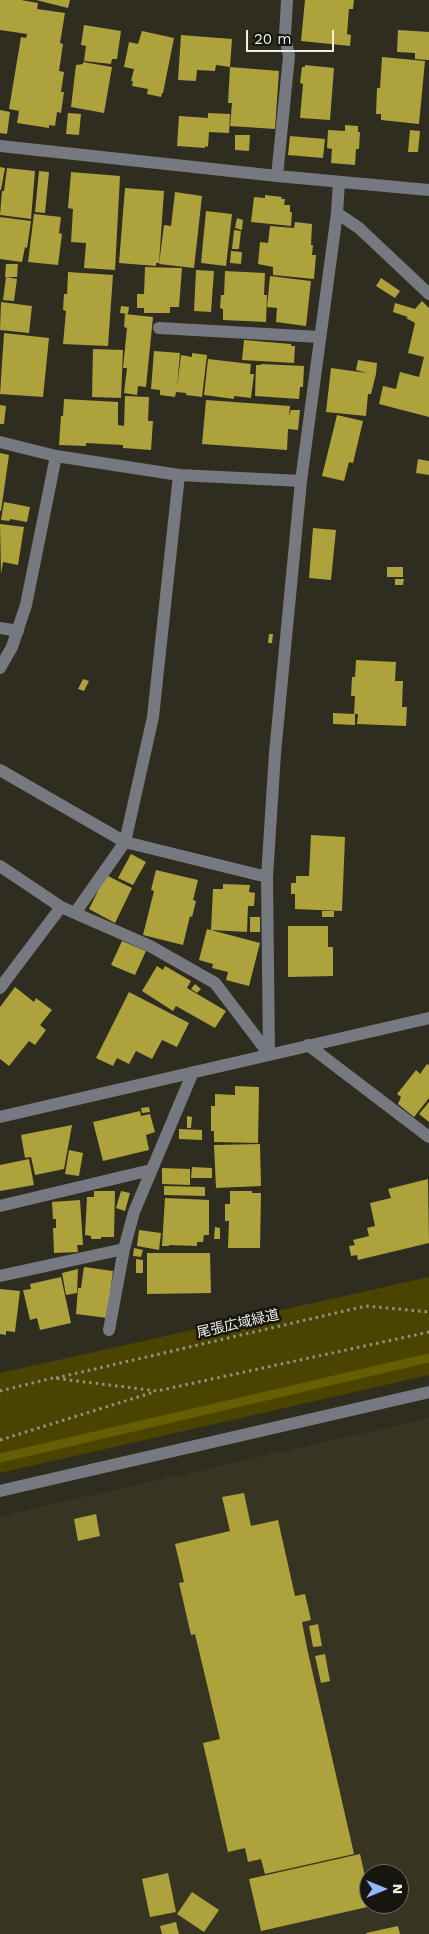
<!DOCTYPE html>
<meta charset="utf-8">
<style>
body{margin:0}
#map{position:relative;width:429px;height:1934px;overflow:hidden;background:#2f2d20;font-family:"Work Sans",sans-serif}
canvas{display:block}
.north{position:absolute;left:359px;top:1864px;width:50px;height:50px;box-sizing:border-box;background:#16150f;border:1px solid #6c6c65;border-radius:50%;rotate:90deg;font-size:14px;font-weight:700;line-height:20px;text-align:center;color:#eeeee5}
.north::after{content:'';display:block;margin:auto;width:18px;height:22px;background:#91b8fd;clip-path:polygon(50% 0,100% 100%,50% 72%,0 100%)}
.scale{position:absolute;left:246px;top:30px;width:88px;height:22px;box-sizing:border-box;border:2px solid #eeeee5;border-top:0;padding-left:6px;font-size:15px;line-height:18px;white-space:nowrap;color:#eeeee5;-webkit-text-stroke:4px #16150f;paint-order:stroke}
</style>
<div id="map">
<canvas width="429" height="1934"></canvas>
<div class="north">N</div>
<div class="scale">20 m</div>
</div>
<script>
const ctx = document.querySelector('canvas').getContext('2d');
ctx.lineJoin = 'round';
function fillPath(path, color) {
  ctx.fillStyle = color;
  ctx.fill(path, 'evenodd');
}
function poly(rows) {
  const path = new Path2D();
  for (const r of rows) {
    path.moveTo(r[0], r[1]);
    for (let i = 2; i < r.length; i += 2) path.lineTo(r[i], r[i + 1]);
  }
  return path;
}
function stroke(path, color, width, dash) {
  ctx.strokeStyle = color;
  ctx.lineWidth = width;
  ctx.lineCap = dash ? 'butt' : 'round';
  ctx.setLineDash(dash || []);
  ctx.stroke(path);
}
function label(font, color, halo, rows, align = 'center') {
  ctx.font = font + ' "Work Sans","Noto Sans JP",sans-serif';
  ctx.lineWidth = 5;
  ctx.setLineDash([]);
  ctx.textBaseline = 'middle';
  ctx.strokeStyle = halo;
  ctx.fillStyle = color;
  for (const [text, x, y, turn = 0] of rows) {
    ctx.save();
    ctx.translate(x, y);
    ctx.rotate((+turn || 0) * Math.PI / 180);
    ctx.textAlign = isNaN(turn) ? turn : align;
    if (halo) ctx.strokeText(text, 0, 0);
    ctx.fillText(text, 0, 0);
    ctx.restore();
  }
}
fillPath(poly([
 [429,1418,429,1934,0,1934,0,1516],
 [369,1874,399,1874,399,1904,369,1904]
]), '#373521');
fillPath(poly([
 [429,1277,429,1375,0,1473,0,1373]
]), '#4a4400');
stroke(poly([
 [0,1458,429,1358]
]), '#665e04', 9);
fillPath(poly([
 [0,0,21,0,38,3,37,9,65,13,60,43,63,44,59,71,64,72,61,92,64,92,61,113,57,112,55,126,49,125,49,128,17,123,19,111,9,109,21,37,26,38,27,34,0,30],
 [36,0,70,0,68,8],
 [305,0,354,0,353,9,349,9,347,34,351,35,350,46,301,41],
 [84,25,121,31,117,59,112,59,111,64,84,61,86,46,81,45],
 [398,30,429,32,429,60,415,59,415,53,397,52],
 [142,31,174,38,163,93,162,93,161,97,147,94,148,89,132,86,133,81,131,81,134,69,124,67,129,42,138,44],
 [181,35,232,39,230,67,216,65,215,71,197,70,196,81,178,80],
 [382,57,425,61,419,124,381,120,381,114,376,114,377,88,380,88],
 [83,62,112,67,104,113,71,107,76,65,83,64],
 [305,65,334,68,330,120,300,118,303,84,300,83,302,67,305,67],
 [230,67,279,71,275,129,230,126,232,103,228,103],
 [0,110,10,112,7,134,0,133],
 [68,113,81,114,79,135,66,134],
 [208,113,230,114,229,133,209,132,208,147,205,146,205,148,177,146,179,116,208,118],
 [345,125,358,126,358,132,360,132,359,149,356,149,355,165,331,163,332,149,327,148,328,130,345,131],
 [410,130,420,131,418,152,408,152],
 [235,135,250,135,249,151,235,150],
 [290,136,325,139,323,158,288,155],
 [0,167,5,168,1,190,0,190],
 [7,168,35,171,31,219,0,215,2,191,4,191],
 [39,171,49,172,45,213,35,212],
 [71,172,120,176,115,270,84,268,86,243,71,242,73,209,68,208],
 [125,188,164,191,159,263,156,263,156,266,119,263],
 [175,192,202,196,194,268,159,264,164,225,171,226],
 [265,195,282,197,281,199,285,199,284,205,290,205,290,212,292,212,291,226,251,222,254,197,265,198],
 [206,211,232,214,226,266,201,263],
 [34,214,61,217,59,233,62,234,58,265,28,262],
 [0,217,31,221,27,248,25,247,22,262,0,259],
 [237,218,243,220,242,230,235,228],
 [295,222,312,224,311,245,313,245,312,255,316,255,314,279,273,275,273,267,258,264,260,242,268,243,270,226,294,228],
 [234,230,241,231,239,249,232,249],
 [231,251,242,252,241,264,230,263],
 [6,264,18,264,17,277,5,277],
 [145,267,182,268,179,307,170,307,170,313,144,313,144,308,137,308,137,294,144,294],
 [196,270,214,271,211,312,194,311],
 [225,271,265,273,264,295,267,295,266,322,223,320,223,309,220,308,221,295,224,295],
 [68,272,113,275,108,346,63,344,66,311,63,310,64,294,67,294],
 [270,276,311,281,306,326,276,322,277,308,267,307],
 [6,277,17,279,14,301,3,300],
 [381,278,400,291,395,298,376,286],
 [422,301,429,308,429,417,379,404,383,386,396,389,400,372,419,377,424,357,408,353,415,323,406,318,408,317,393,312,395,303,415,309],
 [1,302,32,306,29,333,0,330],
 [121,306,129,307,128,314,120,313],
 [125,314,153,317,146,387,138,386,137,395,124,393,127,368,123,368,127,328,124,327],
 [4,333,49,338,43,397,0,394],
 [244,340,291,344,291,346,295,346,294,363,242,360],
 [93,349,123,350,121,398,92,397],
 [154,351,180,353,177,388,181,355,192,357,192,353,207,355,202,397,186,395,186,393,176,392,175,397,160,395,160,390,151,389],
 [208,359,251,364,250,374,254,374,251,398,234,396,234,399,204,395],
 [358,360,377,363,376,374,371,394,368,394,366,416,326,412,331,368,367,373,356,370],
 [261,364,304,366,303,387,300,387,299,399,255,396,256,365,261,365],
 [125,396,149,397,148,421,153,421,151,450,123,448,123,445,86,443,86,446,59,445,61,416,63,416,64,399,118,402,118,425,124,426],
 [206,400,290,406,289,416,291,410,300,410,298,430,288,429,287,450,202,444],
 [0,405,6,406,4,424,0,424],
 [337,415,363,421,353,463,349,462,344,481,322,476],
 [0,453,9,455,1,511,0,511],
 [418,459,429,461,429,475,416,473],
 [4,502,30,507,27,522,10,519,9,521,1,520],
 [0,524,24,527,18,565,3,562,1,574],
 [313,528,336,530,331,580,309,578],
 [387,567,403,567,403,577,387,577],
 [395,579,404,579,403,585,395,585],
 [269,634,273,634,272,643,268,643],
 [356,660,396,662,395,681,403,681,402,707,407,707,406,726,357,724,358,714,355,714,355,725,333,724,333,713,354,714,355,696,351,696,352,677,355,677],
 [83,679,89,681,84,691,78,689],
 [311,835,345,837,342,911,295,909,295,894,291,894,291,883,296,883,296,876,309,876],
 [131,854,146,862,133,885,118,878],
 [156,870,198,880,193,900,196,901,192,917,190,916,183,945,143,935,154,891,151,890],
 [106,875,132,888,115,923,89,909],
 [223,884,250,885,249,892,255,893,254,906,248,906,247,932,211,930,213,889,223,889],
 [322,911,334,911,334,917,322,917],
 [250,917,260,917,260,932,250,932],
 [288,926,328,926,328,947,333,947,333,976,288,977],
 [207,929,260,943,249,986,226,980,228,972,212,968,213,964,199,960],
 [122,941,146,951,135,975,111,965],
 [157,966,163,970,165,966,191,981,187,988,226,1011,215,1028,176,1006,173,1011,142,991],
 [195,984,201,989,197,993,191,989],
 [15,987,34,1002,36,998,52,1010,40,1025,46,1030,35,1045,29,1041,9,1066,0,1059,0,1007],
 [129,992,189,1023,177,1047,162,1040,152,1059,136,1051,129,1064,117,1058,113,1066,96,1058],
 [427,1064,429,1065,429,1098,414,1117,398,1104,401,1097,397,1094,416,1070,420,1074],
 [235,1086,259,1087,258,1143,214,1142,214,1131,211,1131,211,1106,215,1106,215,1094,235,1095],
 [429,1102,429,1122,419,1114],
 [149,1107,150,1112,142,1113,141,1108],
 [140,1111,141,1116,150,1114,155,1132,146,1135,149,1150,103,1161,93,1122],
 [187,1116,192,1117,191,1128,187,1128],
 [72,1125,64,1169,35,1175,31,1157,25,1158,21,1135],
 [179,1129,202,1130,202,1140,179,1139],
 [260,1144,261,1186,216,1188,214,1145],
 [69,1150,83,1153,79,1176,65,1174],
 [29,1159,34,1185,0,1191,0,1165],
 [192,1167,212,1168,212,1178,191,1178],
 [162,1168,190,1169,190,1185,162,1184],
 [428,1179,429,1243,358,1260,357,1255,351,1256,349,1246,355,1245,353,1240,369,1236,367,1228,375,1226,370,1203,391,1198,388,1189],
 [164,1186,205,1187,205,1196,164,1195],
 [94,1191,115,1191,114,1237,101,1237,101,1239,91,1239,91,1236,85,1235,87,1197,94,1197],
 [121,1191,130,1193,125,1211,116,1208],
 [230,1191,252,1191,252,1193,261,1193,260,1248,228,1248,229,1221,225,1221,225,1204,230,1204],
 [165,1198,209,1200,209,1235,204,1235,203,1242,197,1242,197,1246,169,1245,169,1246,162,1246],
 [80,1200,83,1245,77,1245,78,1252,54,1253,53,1228,56,1228,56,1219,53,1219,52,1202],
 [215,1227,220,1228,220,1239,214,1239],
 [139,1230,161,1233,159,1250,137,1246],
 [134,1248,143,1250,141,1257,133,1256],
 [147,1253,210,1253,211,1293,147,1294],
 [136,1259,143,1260,143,1273,136,1273],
 [84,1267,113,1271,107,1318,76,1314,78,1288,81,1288],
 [78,1269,77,1293,66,1295,62,1273],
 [61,1277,71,1323,40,1330,37,1318,30,1320,23,1290,31,1289,30,1284],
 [0,1289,20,1291,15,1332,6,1331,6,1335,0,1334],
 [244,1493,251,1526,278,1520,295,1596,305,1594,311,1620,302,1622,307,1648,354,1854,265,1874,261,1859,248,1862,245,1848,228,1852,203,1743,220,1739,195,1634,191,1635,179,1583,184,1582,175,1544,230,1531,222,1497],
 [96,1514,100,1536,78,1541,74,1519],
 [318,1624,322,1646,313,1647,309,1626],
 [325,1654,330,1681,321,1683,315,1656],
 [360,1854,369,1894,369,1904,371,1904,372,1906,261,1931,249,1879],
 [168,1873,176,1912,150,1917,142,1879],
 [192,1892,219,1910,204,1932,177,1914],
 [176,1922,179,1934,162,1934,160,1926],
 [398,1926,400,1934,366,1934,366,1933]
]), '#ada23b');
stroke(poly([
 [56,1378,366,1306,429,1312],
 [0,1391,53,1378,157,1391,429,1332],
 [0,1440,154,1392]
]), '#929186', 3, [2.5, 4]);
stroke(poly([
 [0,146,277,176,429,190],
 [277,176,289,56,285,36,287,0],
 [337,213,359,228,429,294],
 [159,328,320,337],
 [0,442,56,456,179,475,301,481],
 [179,475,153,717,125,842,267,877],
 [0,628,18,631],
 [0,668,12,647,26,605,56,456],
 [0,770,125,842,75,913],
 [0,866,61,907,150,946,215,983,269,1054],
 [0,988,61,907],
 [308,1045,429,1137],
 [269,1054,267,877,275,753,301,481,337,213,339,182],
 [0,1117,429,1018],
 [0,1206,151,1170],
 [0,1276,124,1249],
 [109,1330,124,1249,134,1212,193,1072],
 [0,1491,429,1392]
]), '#767a80', 12);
label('14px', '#eeeee5', '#16150f', [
 ["尾張広域緑道",238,1324,-13]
]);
</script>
